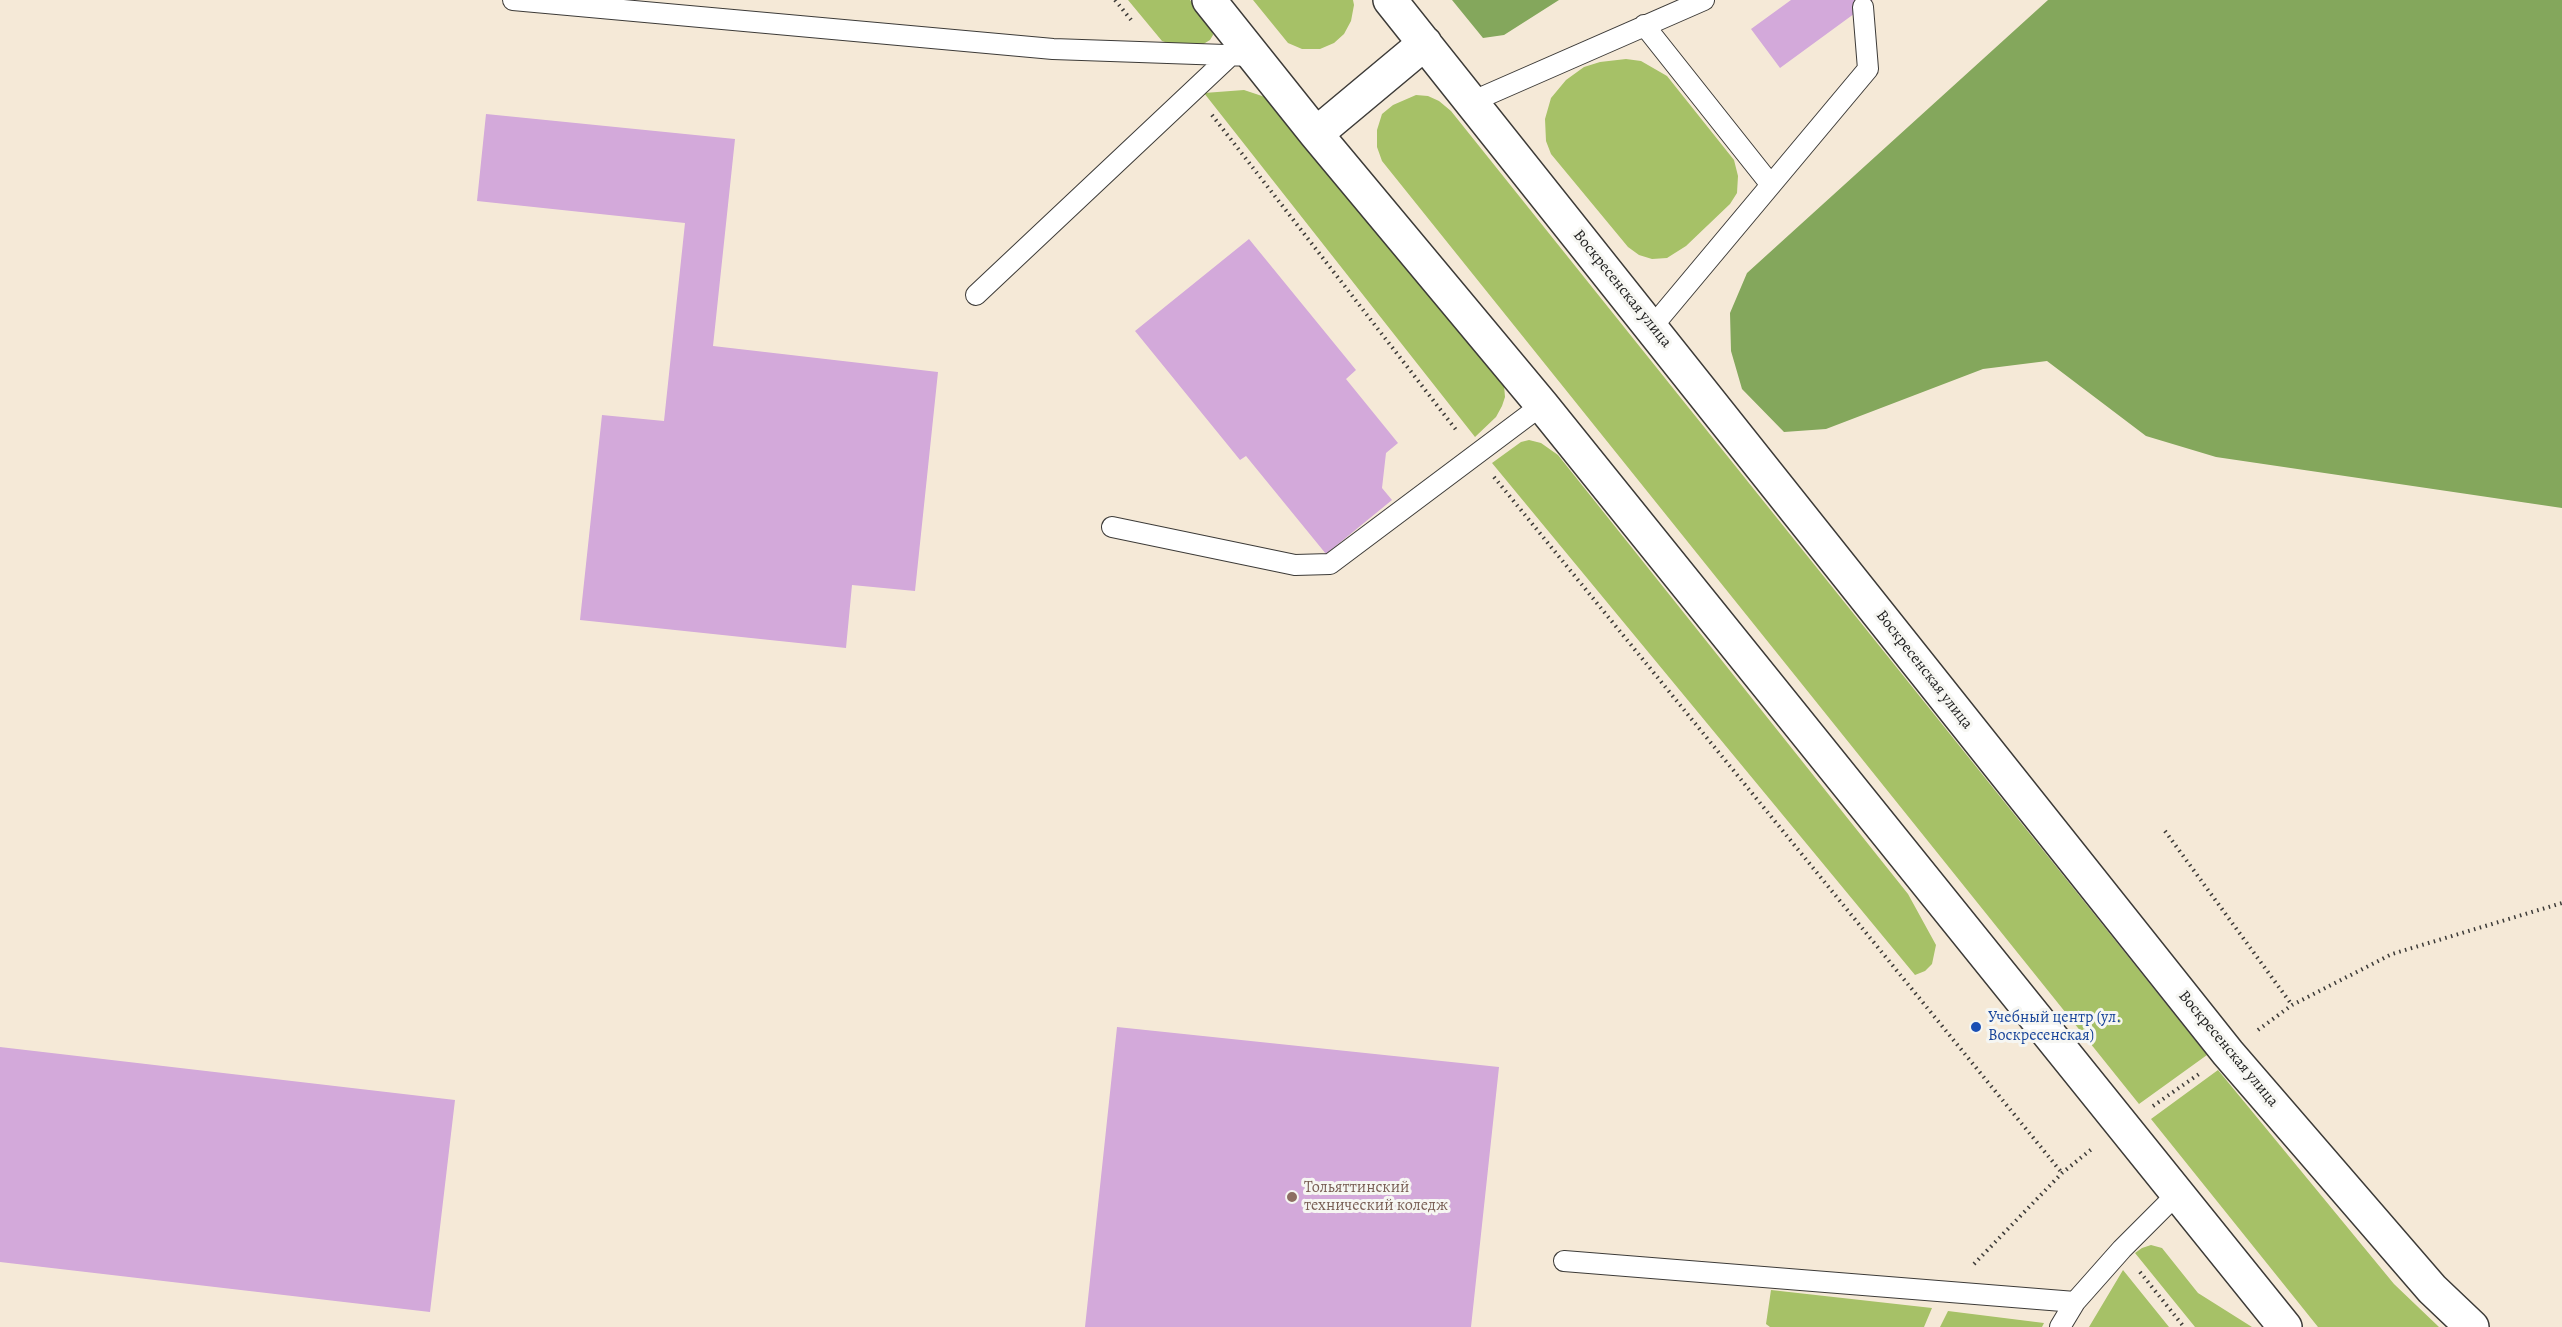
<!DOCTYPE html>
<meta charset="utf-8">
<style>
body{margin:0}
canvas{display:block;background:#f5e9d7}
</style>
<canvas width="2562" height="1327"></canvas>
<script>
const ctx = document.querySelector('canvas').getContext('2d');
ctx.lineJoin = 'round';
function fillPath(path, color) {
  ctx.fillStyle = color;
  ctx.fill(path, 'evenodd');
}
function poly(rows) {
  const path = new Path2D();
  for (const r of rows) {
    path.moveTo(r[0], r[1]);
    for (let i = 2; i < r.length; i += 2) path.lineTo(r[i], r[i + 1]);
  }
  return path;
}
function stroke(path, color, width, dash) {
  ctx.strokeStyle = color;
  ctx.lineWidth = width;
  ctx.lineCap = dash ? 'butt' : 'round';
  ctx.setLineDash(dash || []);
  ctx.stroke(path);
}
function label(font, color, halo, rows, align = 'center') {
  ctx.font = font + ' Alegreya,serif';
  ctx.lineWidth = 6;
  ctx.setLineDash([]);
  ctx.textBaseline = 'middle';
  ctx.strokeStyle = halo;
  ctx.fillStyle = color;
  for (const [text, x, y, turn = 0] of rows) {
    ctx.save();
    ctx.translate(x, y);
    ctx.rotate((+turn || 0) * Math.PI / 180);
    ctx.textAlign = isNaN(turn) ? turn : align;
    if (halo) ctx.strokeText(text, 0, 0);
    ctx.fillText(text, 0, 0);
    ctx.restore();
  }
}
fillPath(poly([
 [1128,0,1190,0,1212,28,1213,35,1210,40,1200,46,1177,46,1162,41],
 [1253,0,1353,0,1354,5,1351,21,1344,34,1334,43,1320,49,1302,49,1288,43],
 [1626,59,1641,61,1667,76,1734,160,1738,176,1737,193,1730,204,1686,246,1667,258,1652,259,1639,255,1628,247,1551,154,1546,141,1545,119,1551,98,1566,80,1584,67,1600,62],
 [1244,90,1265,97,1274,104,1496,372,1504,385,1505,397,1502,406,1496,417,1475,437,1204,93],
 [1416,95,1428,96,1439,101,1451,111,2207,1055,2139,1104,1382,161,1377,147,1377,130,1382,114,1393,105],
 [1529,440,1541,443,1558,455,1908,894,1936,945,1932,964,1925,971,1915,975,1492,463,1521,442],
 [2218,1070,2394,1284,2439,1327,2318,1327,2151,1119],
 [2151,1245,2162,1248,2198,1293,2252,1327,2195,1327,2135,1253,2142,1248],
 [2123,1270,2169,1327,2089,1327],
 [1771,1290,1932,1308,1924,1327,1770,1327,1766,1324],
 [1948,1311,2044,1323,2042,1327,1940,1327]
]), '#a6c167');
fillPath(poly([
 [1452,0,1559,0,1504,35,1483,38],
 [2048,0,2562,0,2562,508,2216,457,2146,436,2047,361,1983,369,1826,429,1784,432,1742,389,1731,351,1730,313,1747,273]
]), '#84a75c');
fillPath(poly([
 [1791,0,1873,0,1780,68,1751,29],
 [486,114,735,139,713,346,938,372,915,591,852,585,846,648,580,620,602,415,664,421,685,223,477,201],
 [1249,239,1356,370,1346,379,1398,443,1386,453,1382,488,1392,500,1326,554,1246,456,1240,460,1135,331],
 [1117,1027,1499,1067,1471,1327,1085,1327],
 [0,1047,455,1100,430,1312,0,1262]
]), '#d3a9da');
const lane = poly([
 [513,0,1053,49,1254,56],
 [1644,25,1771,185],
 [1471,102,1704,0],
 [976,295,1230,56],
 [1652,327,1868,69,1863,7],
 [1112,527,1295,565,1330,564,1542,405],
 [1564,1261,2075,1302],
 [2060,1327,2075,1302,2122,1249,2177,1194]
]);
const secondary = poly([
 [1209,0,1316,134,1542,405,2285,1327],
 [1390,0,2228,1053,2432,1289,2472,1327],
 [1316,134,1425,43]
]);
stroke(lane, '#3d3b38', 22);
stroke(secondary, '#3d3b38', 36);
stroke(poly([
 [1115,0,1132,21],
 [1212,115,1457,431],
 [1494,477,2062,1173],
 [2165,831,2292,1005],
 [2258,1030,2292,1005,2392,954,2562,903],
 [2153,1106,2199,1074],
 [1974,1264,2062,1173,2093,1148],
 [2140,1272,2184,1327]
]), '#3d3b38', 4, [1.5, 4.5]);
stroke(lane, '#fff', 20);
stroke(secondary, '#fff', 33);
for (const [x, y, r, color] of [
 [1976,1027,6,"#1a4fb4"],
 [1292,1197,6,"#8d6e63"]
]) {
  const dot = new Path2D();
  dot.arc(x, y, r, 0, 2 * Math.PI);
  ctx.fillStyle = color;
  ctx.fill(dot);
  stroke(dot, '#f6f6f2', 2);
}
label('16px', '#1c1c1c', '#f6f6f2', [
 ["Воскресенская улица",1622,289,51],
 ["Воскресенская улица",1924,670,52],
 ["Воскресенская улица",2228,1049,50]
]);
label('16px', '#164399', '#f6f6f2', [
 ["Учебный центр (ул.",1988,1018],
 ["Воскресенская)",1988,1036]
], 'left');
label('16px', '#785e54', '#f6f6f2', [
 ["Тольяттинский",1304,1188],
 ["технический коледж",1304,1206]
], 'left');
</script>
